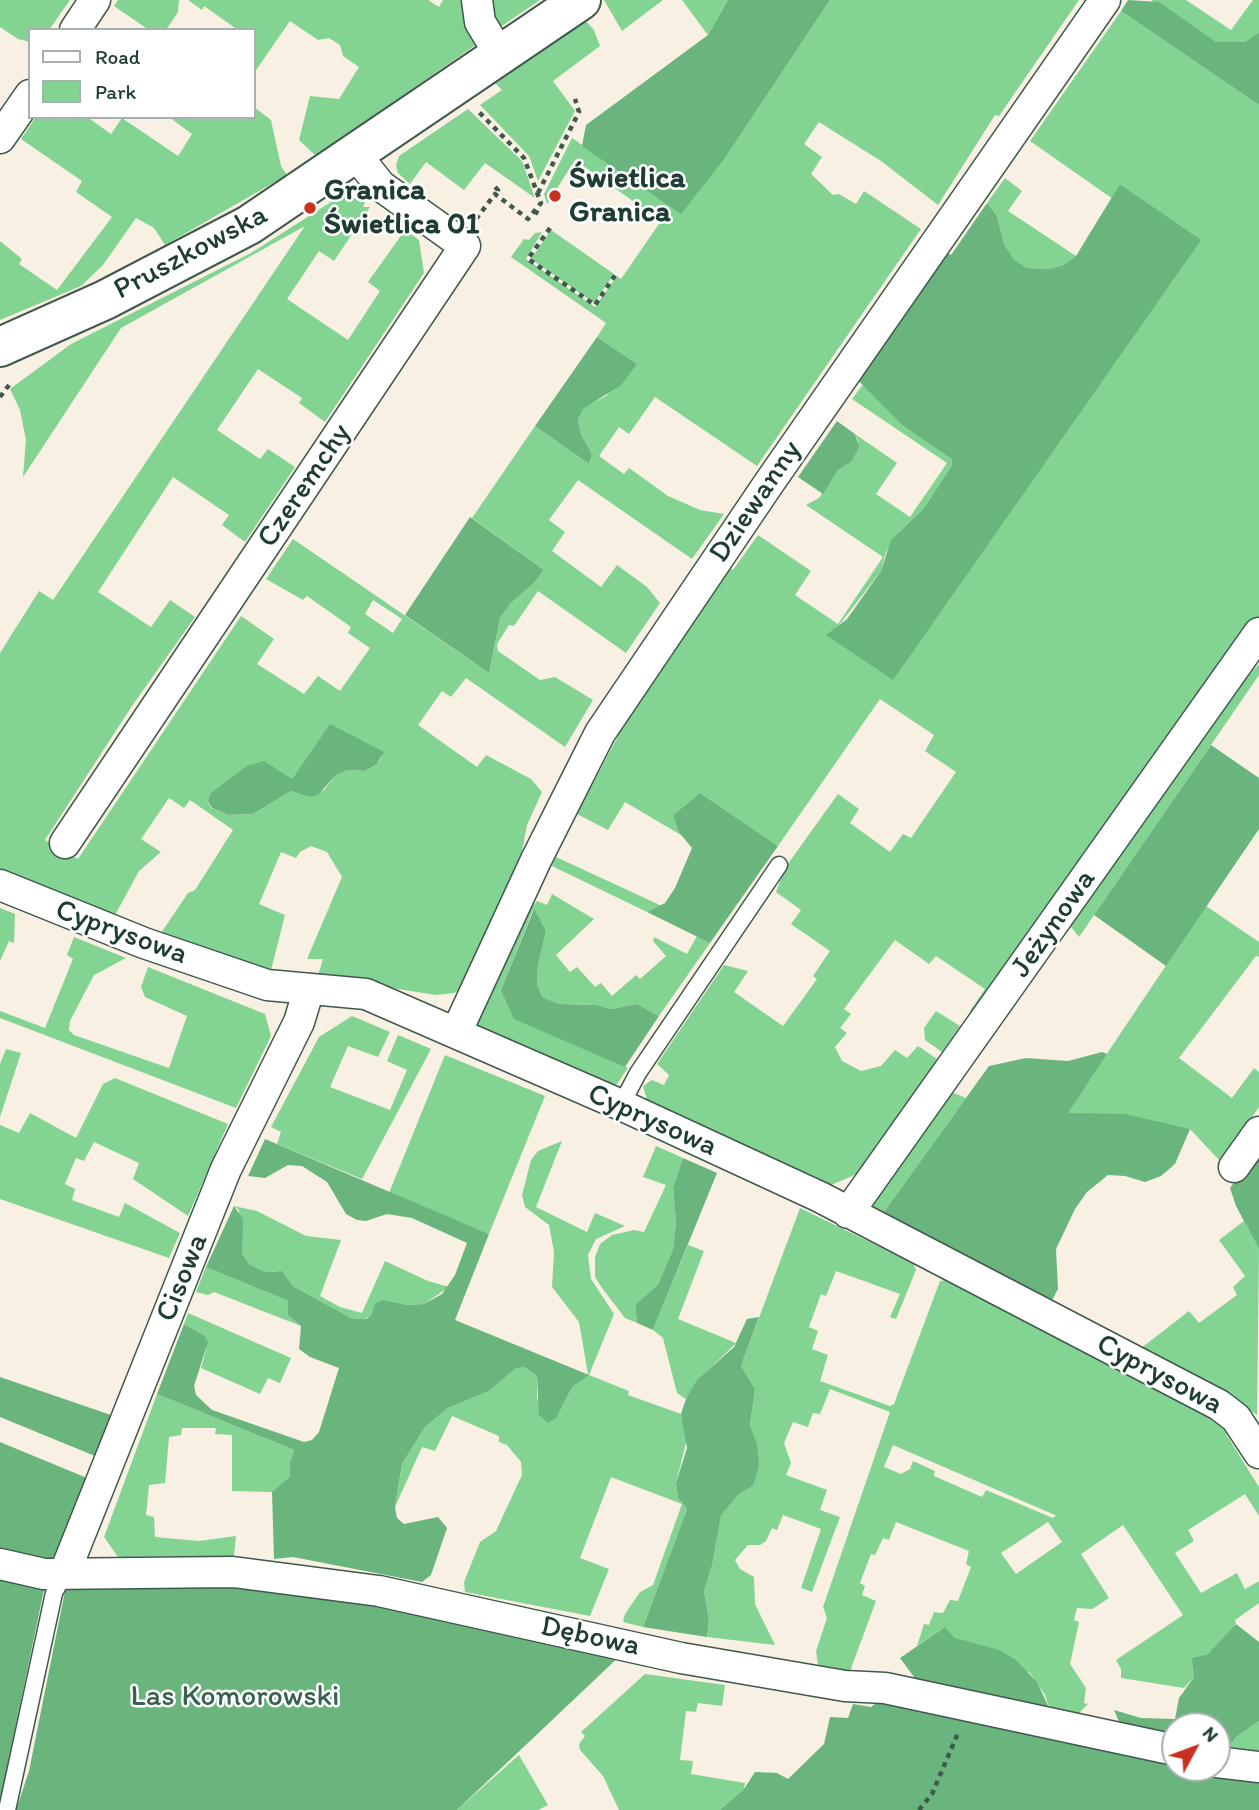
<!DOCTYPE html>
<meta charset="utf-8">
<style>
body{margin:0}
#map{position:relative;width:1259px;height:1810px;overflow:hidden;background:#f8f0e2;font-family:Itim,sans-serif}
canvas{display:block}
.legend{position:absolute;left:28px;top:28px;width:228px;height:91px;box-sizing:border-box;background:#fff;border:2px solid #a5b1ae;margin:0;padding:9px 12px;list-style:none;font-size:21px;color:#1f3d34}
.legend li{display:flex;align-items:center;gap:14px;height:35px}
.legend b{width:35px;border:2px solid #a5b1ae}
.north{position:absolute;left:1161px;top:1712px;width:70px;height:70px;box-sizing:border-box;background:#fff;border:2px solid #a5b1ae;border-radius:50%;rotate:49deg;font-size:19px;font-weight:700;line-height:28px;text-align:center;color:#1f3d34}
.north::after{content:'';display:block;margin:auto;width:24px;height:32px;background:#c8321e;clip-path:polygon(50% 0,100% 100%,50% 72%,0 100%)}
</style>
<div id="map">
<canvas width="1259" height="1810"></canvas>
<ul class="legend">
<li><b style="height:9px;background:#fff"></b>Road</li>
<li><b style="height:19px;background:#83d393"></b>Park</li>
</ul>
<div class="north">N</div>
</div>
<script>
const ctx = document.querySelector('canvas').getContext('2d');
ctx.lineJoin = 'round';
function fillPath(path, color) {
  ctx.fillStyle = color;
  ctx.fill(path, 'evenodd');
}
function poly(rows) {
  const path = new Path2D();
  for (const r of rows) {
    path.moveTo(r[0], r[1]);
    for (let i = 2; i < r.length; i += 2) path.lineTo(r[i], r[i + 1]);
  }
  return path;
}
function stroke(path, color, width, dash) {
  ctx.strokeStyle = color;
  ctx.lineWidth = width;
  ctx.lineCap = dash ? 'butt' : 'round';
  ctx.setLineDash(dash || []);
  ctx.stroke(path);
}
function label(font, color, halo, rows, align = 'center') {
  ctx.font = font + ' Itim,sans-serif';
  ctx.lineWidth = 5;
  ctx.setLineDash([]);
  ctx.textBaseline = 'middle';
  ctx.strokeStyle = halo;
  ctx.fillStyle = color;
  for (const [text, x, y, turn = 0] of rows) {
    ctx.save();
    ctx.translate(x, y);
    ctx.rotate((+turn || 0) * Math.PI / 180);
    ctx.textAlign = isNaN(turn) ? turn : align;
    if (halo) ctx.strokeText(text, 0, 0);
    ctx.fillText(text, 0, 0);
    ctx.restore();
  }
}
fillPath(poly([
 [0,0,70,0,49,30,30,30,30,42,18,39,0,27],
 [118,0,179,0,178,12,166,30,149,30,114,6],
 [188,0,428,0,439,7,443,0,465,0,477,44,316,156,299,140,310,96,339,99,359,67,343,56,340,45,329,38,318,40,290,21,254,73,254,30,238,30,204,6,202,10],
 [488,0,540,0,496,30],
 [604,0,663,0,622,31],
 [682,0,728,0,708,35],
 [830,0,1079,0,999,116,995,115,938,205,881,161,819,122,804,144,822,157,811,174,833,195,839,194,856,204,864,191,921,229,757,466,655,397,629,434,619,427,599,456,624,474,629,468,668,496,700,510,724,514,692,559,578,480,549,520,565,532,552,551,601,587,617,565,647,587,660,603,626,653,538,591,514,626,509,625,497,644,498,651,540,680,555,677,593,700,565,747,466,678,451,697,442,691,418,725,477,767,486,755,531,779,542,792,527,825,519,867,465,987,454,993,436,995,379,986,358,978,318,975,323,959,307,959,342,877,327,852,311,846,300,852,296,858,281,852,259,904,285,915,271,970,159,936,188,893,195,890,233,830,190,800,184,808,169,798,141,839,161,852,139,871,114,917,0,872,0,653,39,591,53,600,305,226,121,328,23,477,26,440,20,410,10,389,71,344,251,253,334,200,348,196,365,202,363,207,370,207,334,261,319,251,287,299,348,340,380,291,368,282,405,230,419,240,424,273,325,422,299,403,302,398,258,369,217,430,260,459,268,449,295,467,245,542,222,525,229,515,173,477,98,592,151,627,170,600,195,617,132,706,45,840,78,859,241,616,274,639,257,664,304,694,318,676,340,691,370,648,348,633,351,627,307,596,303,600,266,579,293,539,489,673,500,618,510,604,534,583,544,570,472,518,535,426,589,464,592,454,581,434,578,420,583,408,606,396,637,364,597,337,606,323,511,257,524,239,529,240,535,233,542,232,526,259,595,307,617,276,621,279,661,221,575,160,547,204,544,194,572,138,662,200,725,158],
 [373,600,402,619,393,633,365,614],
 [330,725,382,757,377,764,365,771,348,770,336,775,324,790,309,797,291,791,253,814,228,815,211,808,208,801,292,779],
 [1151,0,1186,0,1231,30,1253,0,1259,0,1259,32,1245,42,1216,42],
 [1121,11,1259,105,1259,617,975,1022,970,1011,985,989,936,956,929,964,895,940,844,1009,851,1014,840,1028,847,1033,835,1047,842,1061,861,1071,881,1066,895,1050,907,1058,918,1046,937,1059,940,1065,864,1171,824,1188,649,1107,643,1086,652,1080,664,1085,669,1075,657,1064,724,965,748,971,734,992,783,1026,817,979,813,976,830,951,791,924,801,910,776,892,785,868,838,794,859,809,850,823,890,852,903,834,911,838,956,772,925,751,934,735,880,699,778,846,700,793,673,815,678,831,686,838,625,802,608,830,577,814,618,736,611,730,723,565,733,570,758,535,811,571,795,595,838,624,883,557,806,505,819,498,837,471,851,462,858,441,855,434,897,463,876,494,910,517,947,463,852,399,864,383,902,425,942,450,952,459,952,465,924,508,901,530,886,552,881,571,836,629,957,586,1200,240,1120,184,1113,199,1030,141],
 [582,17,594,30,600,46,553,81,575,111,538,181,529,156,480,105,502,90,491,79],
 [254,107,271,120,281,166,287,175,165,245,154,228,136,218,103,265,81,286,0,320,0,241,22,259,19,264,57,290,112,217,76,192,82,181,21,139,36,117,87,117,111,134,122,118,178,156,192,134,169,117,254,117],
 [468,109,522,161,535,198,485,163,464,190,426,162,410,184,398,173,396,165,399,156],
 [1005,178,1022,191,1008,211,1076,256,1063,265,1049,269,1027,268,1012,259,1004,244,997,216,987,203],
 [551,230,614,274,594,303,531,259],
 [1259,664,1259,675,1079,937,1067,922,1232,693],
 [556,857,662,906,647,912,552,866],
 [552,894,594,919,556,955,570,972,577,967,595,987,601,983,612,996,636,975,640,979,666,956,653,941,654,937,687,954,697,936,710,943,659,1016,637,1004,611,1009,597,1005,559,1004,542,997,537,984,538,965,546,931,533,910,501,990,584,1048,628,1068,617,1084,607,1089,473,1028,514,928,537,901,547,905],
 [1206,906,1259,942,1259,957,1256,956,1179,1058,1232,1098,1254,1068,1259,1072,1259,1107,1221,1162,1190,1129,1067,1113],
 [0,908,15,914,14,943,9,941,0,961],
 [74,937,126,958,94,975,70,1021,69,1030,74,1035,169,1068,187,1016,145,997,141,987,148,967,265,1014,271,1036,236,1108,0,1018,0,1011,45,1028,73,959,67,955],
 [936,1011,960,1026,942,1052,925,1040,924,1028],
 [352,1016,390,1032,378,1057,348,1046,330,1087,390,1110,407,1070,387,1061,398,1035,431,1049,362,1179,277,1144,281,1132,271,1127,319,1037],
 [6,1049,21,1053,0,1117,0,1064],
 [445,1055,545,1096,489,1234,389,1193],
 [115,1078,228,1124,188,1216,133,1179,139,1163,94,1142,84,1161,76,1158,65,1184,75,1189,72,1200,119,1217,125,1203,180,1233,169,1258,0,1199,0,1125,19,1133,30,1113,76,1138,103,1084],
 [949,1091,966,1098,881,1216,874,1210,873,1201],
 [562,1141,536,1207,587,1232,595,1213,625,1226,596,1239,588,1255,591,1279,614,1314,589,1375,629,1391,628,1395,681,1414,687,1439,676,1483,678,1498,687,1509,643,1627,623,1622,625,1614,640,1592,653,1585,682,1504,611,1477,580,1558,609,1569,590,1616,465,1592,464,1582,480,1542,496,1531,522,1475,521,1462,507,1445,499,1442,499,1436,452,1416,435,1451,422,1447,395,1507,402,1464,425,1427,448,1408,489,1391,515,1369,524,1367,537,1376,537,1399,562,1407,573,1386,588,1374,579,1322,552,1287,554,1252,549,1225,525,1207,522,1195,531,1160,538,1151],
 [656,1146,683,1158,673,1187,676,1222,673,1249,658,1286,635,1305,637,1323,625,1318,602,1288,595,1277,595,1257,600,1244,612,1235,634,1230,644,1232,666,1185,643,1177],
 [234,1206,257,1211,306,1236,341,1240,320,1296,340,1307,362,1313,385,1261,428,1281,449,1287,424,1304,406,1305,372,1314,365,1319,353,1319,293,1286,282,1271,265,1272,249,1264,242,1253,239,1210],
 [800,1208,913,1263,916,1270,896,1319,890,1317,900,1294,836,1271,826,1296,821,1294,809,1327,818,1331,812,1349,828,1355,820,1381,890,1406,894,1404,940,1281,947,1280,1207,1409,1231,1430,1226,1434,1259,1487,1259,1516,1245,1494,1188,1530,1194,1541,1175,1553,1201,1593,1237,1573,1245,1589,1259,1581,1259,1603,1235,1620,1236,1623,1228,1635,1208,1654,1193,1658,1194,1677,1184,1688,1121,1678,1121,1669,1116,1660,1183,1615,1123,1525,1081,1554,1109,1598,1092,1609,1077,1608,1074,1620,1079,1622,1070,1664,1086,1688,1084,1703,1088,1704,1077,1715,1050,1710,1045,1695,1030,1673,955,1638,945,1627,917,1646,924,1624,929,1625,934,1612,943,1613,950,1600,958,1601,971,1567,966,1564,969,1551,896,1522,889,1540,883,1538,875,1555,871,1554,860,1583,865,1586,862,1595,876,1601,850,1671,818,1665,816,1651,827,1618,823,1607,890,1412,830,1389,820,1414,813,1413,808,1427,793,1422,784,1443,791,1463,786,1475,827,1490,820,1510,840,1517,812,1592,801,1588,821,1529,783,1515,777,1530,772,1528,766,1541,760,1545,748,1545,735,1560,740,1569,754,1577,755,1604,775,1645,707,1637,709,1620,704,1591,712,1566,721,1514,739,1494,753,1486,757,1444,750,1425,755,1389,741,1366],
 [893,1445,1055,1515,1056,1515,1053,1518,986,1490,982,1497,934,1476,935,1471,913,1461,910,1469,901,1474,884,1467],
 [1048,1522,1062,1542,1016,1574,1001,1553],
 [1244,1221,1259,1249,1257,1415,1230,1396,1140,1349,1189,1311,1199,1323,1237,1295,1233,1287,1245,1276,1219,1240],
 [688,1245,704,1251,678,1319,736,1343,698,1380,686,1399,677,1393,663,1338,653,1330],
 [206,1267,288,1301,288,1315,301,1326,214,1292,208,1295,196,1292],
 [188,1313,291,1358,280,1383,268,1378,260,1394,201,1368,206,1350,204,1335,184,1324],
 [157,1394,294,1450,290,1462,291,1477,282,1487,272,1492,232,1491,232,1435,215,1434,216,1428,182,1428,181,1435,169,1437,165,1483,149,1485,146,1515,154,1517,155,1537,199,1541,236,1536,234,1556,118,1557,104,1537],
 [645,1674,725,1685,722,1706,698,1703,696,1712,686,1711,680,1760,693,1761,691,1774,745,1783,744,1789,720,1810,619,1810,603,1776,580,1750,579,1744,585,1736,581,1732],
 [1259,1721,1259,1752,1228,1748,1236,1737],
 [519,1755,548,1805,538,1810,457,1810]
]), '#83d393');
fillPath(poly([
 [728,0,830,0,725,158,681,214,582,146,586,125,708,35],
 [1128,0,1159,2,1216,42,1245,42,1259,32,1259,105,1121,11],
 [1120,184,1201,240,893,680,826,635,847,619,881,571,891,540,924,508,952,465,952,459,902,425,854,376,943,250,951,255,987,203,997,216,1004,244,1013,259,1027,268,1049,269,1063,265,1076,256],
 [597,337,637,364,621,385,583,409,578,420,581,434,592,454,589,464,535,426],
 [837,421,855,434,859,447,851,462,837,471,823,494,798,477],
 [470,517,544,570,534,583,510,604,500,618,489,673,405,615],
 [330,724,384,752,377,764,365,771,348,770,336,775,318,795,309,797,291,791,253,814,228,815,212,808,208,801,211,793,247,766,264,761,292,779],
 [1211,745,1259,778,1259,829,1166,966,1094,915],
 [700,793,778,846,710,943,647,912,665,903,675,888,692,848,678,831,673,815],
 [534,909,546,931,538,965,537,984,542,997,559,1004,597,1005,611,1009,637,1004,659,1016,625,1067,514,1019,501,990],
 [1102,1052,1107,1054,1068,1113,1125,1114,1190,1129,1175,1164,1161,1176,1145,1182,1125,1176,1108,1175,1087,1192,1075,1209,1056,1249,1058,1289,1050,1304,881,1216,989,1066,1026,1058,1068,1061],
 [265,1139,489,1234,455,1320,589,1375,573,1386,556,1418,548,1423,539,1415,537,1376,524,1367,515,1369,489,1391,448,1408,425,1427,402,1464,395,1507,397,1518,404,1524,438,1517,447,1528,431,1575,422,1582,293,1557,274,1559,272,1492,290,1477,290,1462,294,1450,157,1394,184,1324,204,1335,208,1342,194,1386,196,1395,212,1410,304,1442,312,1440,319,1432,339,1368,310,1357,299,1349,301,1326,288,1315,288,1301,206,1267,234,1206,243,1219,242,1253,249,1264,265,1272,282,1271,293,1286,353,1319,366,1319,372,1314,375,1304,383,1300,406,1305,424,1304,442,1294,455,1275,467,1243,412,1218,387,1214,366,1221,357,1220,346,1214,327,1182,302,1166,288,1165,265,1178,248,1176],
 [1259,1148,1259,1249,1236,1206,1230,1188],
 [683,1158,717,1173,653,1330,637,1323,635,1305,658,1285,673,1249,676,1222,673,1187],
 [759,1317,741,1366,755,1389,750,1425,757,1444,759,1465,753,1486,739,1494,721,1515,712,1566,704,1591,709,1620,707,1637,643,1627,687,1509,678,1498,676,1483,687,1448,681,1414,686,1399,697,1380,734,1347,747,1319],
 [0,1377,111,1415,95,1456,0,1417],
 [0,1442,87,1478,71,1515,65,1544,49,1567,0,1555],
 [0,1572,45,1585,0,1801],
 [67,1581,295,1589,623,1653,457,1810,16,1810,29,1771],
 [1236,1624,1259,1642,1259,1721,1236,1737,1228,1748,1217,1746,1217,1726,1175,1726,1175,1736,1120,1724,1114,1710,1141,1718,1175,1719,1179,1698,1194,1677,1192,1658,1208,1654],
 [945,1627,955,1638,999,1650,1016,1660,1037,1682,1050,1710,919,1684,900,1658],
 [885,1696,1175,1764,1175,1768,1259,1774,1259,1810,720,1810,744,1789,755,1772,777,1773,788,1779,824,1744,830,1717,848,1718,853,1704,871,1707]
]), '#6ab57d');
const service = poly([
 [621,1105,638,1073,779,865],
 [7,1810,54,1593,65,1572]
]);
const minor = poly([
 [477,0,480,22,500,55],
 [75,30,95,0],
 [0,138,30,95],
 [65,843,465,246,381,186,356,155],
 [0,885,144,943,267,985,366,994,621,1105,820,1197,1219,1405,1236,1418,1259,1453],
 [456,1033,536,860,600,733,769,483,1105,0],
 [1234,1167,1259,1132],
 [848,1213,1259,633],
 [0,1564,44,1574,233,1572,379,1591,681,1658,845,1686,885,1688,1175,1750],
 [65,1572,226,1169,299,1022,309,989],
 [1217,1762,1259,1767]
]);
const tertiary = poly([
 [0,347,105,300,249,225,581,0]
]);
stroke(service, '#40584e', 19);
stroke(minor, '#40584e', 33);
stroke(tertiary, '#40584e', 42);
stroke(poly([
 [495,187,498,190,495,194],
 [538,193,579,112,575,99],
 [534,211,541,215],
 [476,219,495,194,528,219,541,203,524,158,477,110],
 [550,228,528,259,595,305,616,274],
 [0,397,12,381],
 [919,1810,932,1794,958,1733]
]), '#40584e', 4.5, [5, 5]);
stroke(service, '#fff', 16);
stroke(minor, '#fff', 30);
stroke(tertiary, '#fff', 38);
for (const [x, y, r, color] of [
 [555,196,7,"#c8321e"],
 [310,208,7,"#c8321e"]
]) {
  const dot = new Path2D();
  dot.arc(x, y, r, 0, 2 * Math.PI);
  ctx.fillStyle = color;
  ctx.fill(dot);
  stroke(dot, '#fff', 2.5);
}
label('bold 30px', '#1f3d34', '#fff', [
 ["Świetlica",569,179],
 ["Granica",569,213],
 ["Granica",324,191],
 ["Świetlica 01",324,225]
], 'left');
label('30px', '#1f3d34', '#fff', [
 ["Pruszkowska",191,253,-28],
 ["Czeremchy",305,486,-56],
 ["Dziewanny",756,502,-56],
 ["Jeżynowa",1054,924,-55],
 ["Cyprysowa",121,933,20],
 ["Cyprysowa",652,1121,24],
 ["Cisowa",183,1278,-68],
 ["Cyprysowa",1159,1375,28],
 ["Dębowa",590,1637,12]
]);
label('30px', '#38624c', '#fff', [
 ["Las Komorowski",235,1697]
]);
</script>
